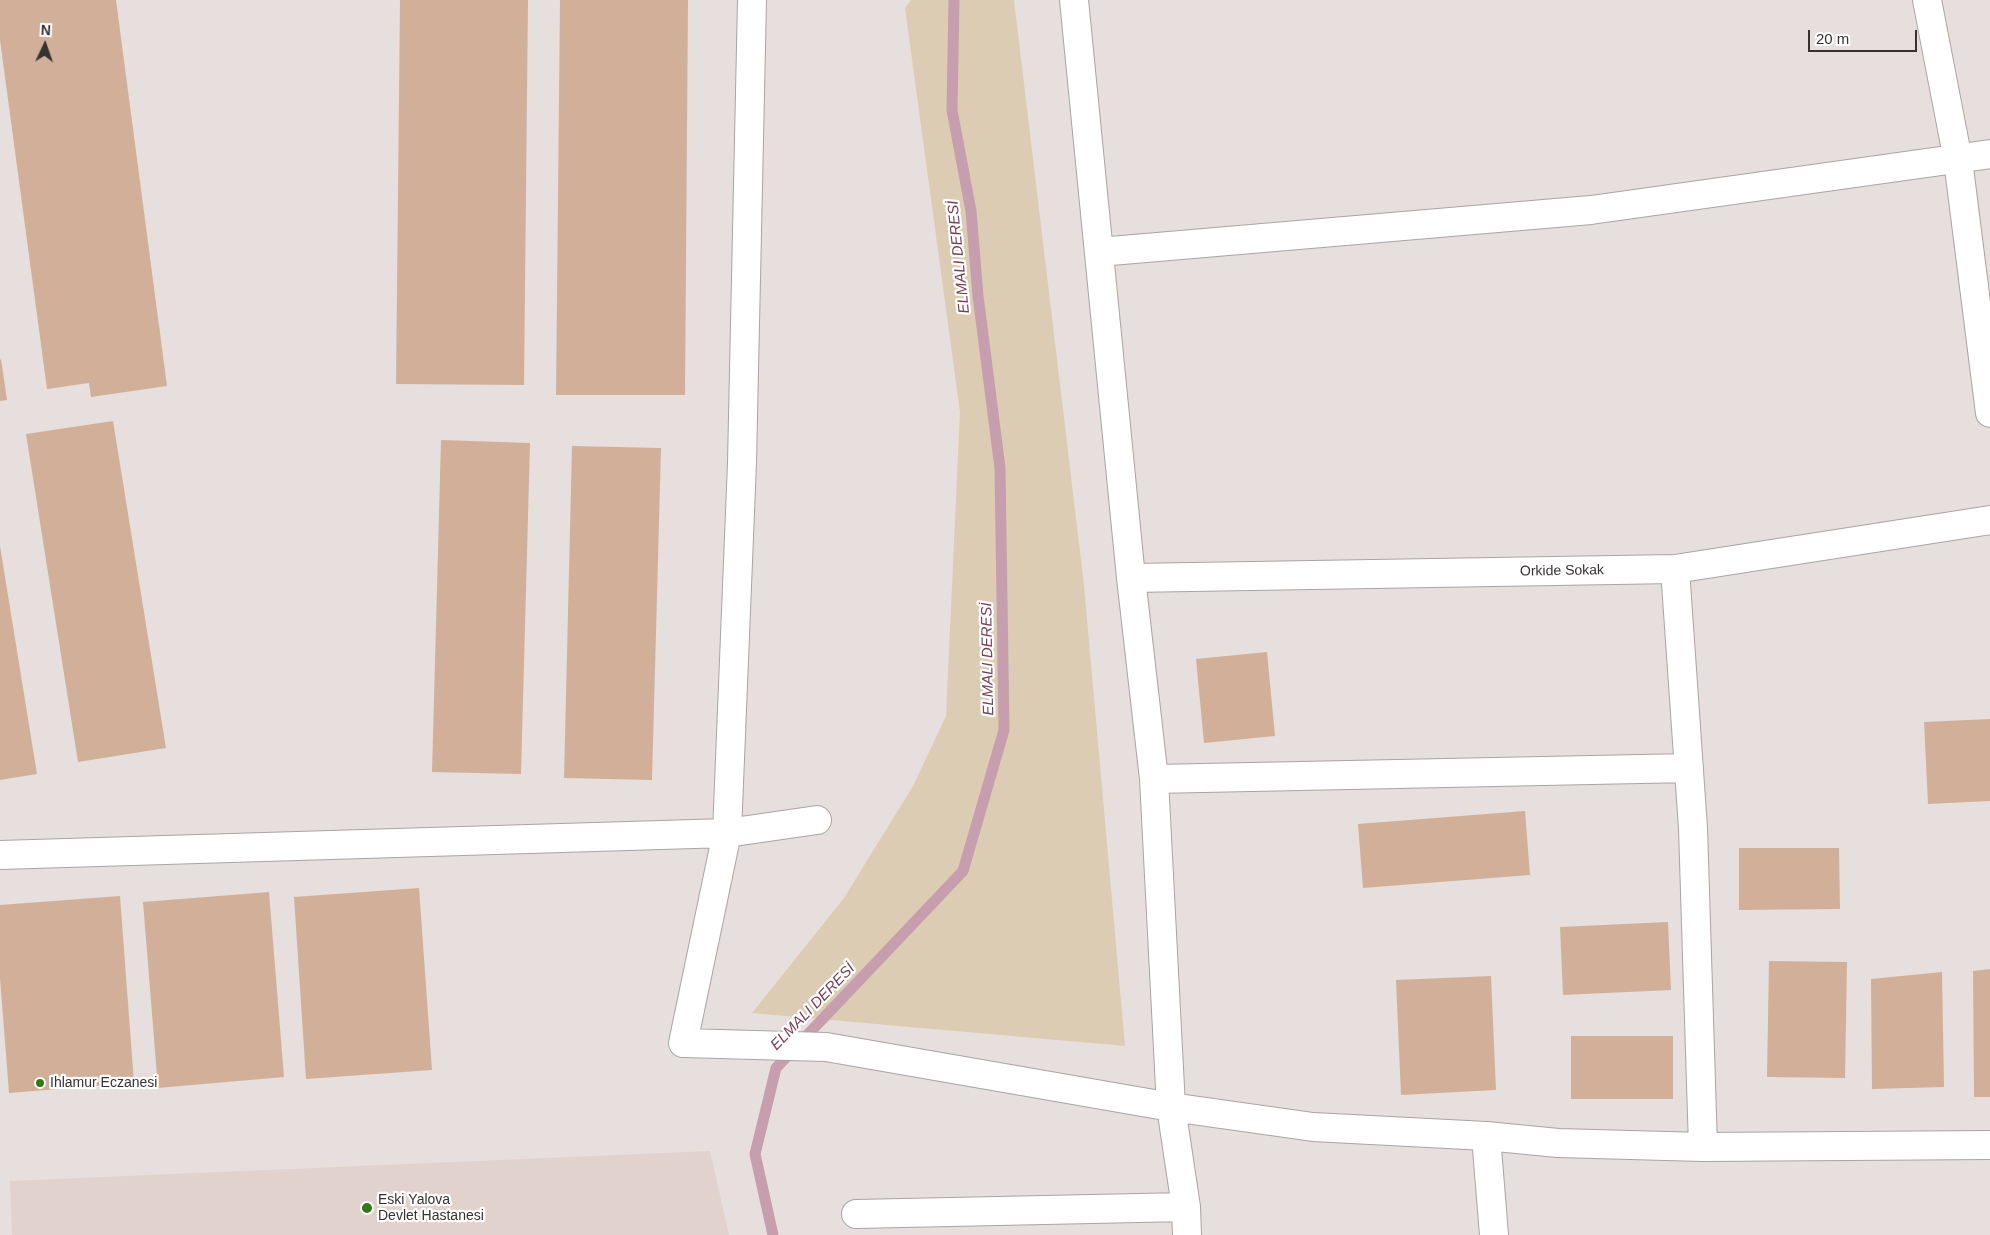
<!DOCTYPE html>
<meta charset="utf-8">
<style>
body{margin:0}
#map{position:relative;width:1990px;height:1235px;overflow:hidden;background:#e7dfdd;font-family:Arial,sans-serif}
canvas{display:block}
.north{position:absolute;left:20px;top:20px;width:50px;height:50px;-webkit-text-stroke:4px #fff;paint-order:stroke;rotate:3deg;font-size:14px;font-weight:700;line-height:20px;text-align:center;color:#353231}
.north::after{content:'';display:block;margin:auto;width:18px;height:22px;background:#353231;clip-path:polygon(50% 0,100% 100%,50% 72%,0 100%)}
.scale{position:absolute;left:1808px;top:30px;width:109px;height:22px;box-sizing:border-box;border:2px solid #353231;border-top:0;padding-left:6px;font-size:15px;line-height:18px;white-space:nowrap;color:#353231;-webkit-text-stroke:4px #fff;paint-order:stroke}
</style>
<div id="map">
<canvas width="1990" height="1235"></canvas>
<div class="north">N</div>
<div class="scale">20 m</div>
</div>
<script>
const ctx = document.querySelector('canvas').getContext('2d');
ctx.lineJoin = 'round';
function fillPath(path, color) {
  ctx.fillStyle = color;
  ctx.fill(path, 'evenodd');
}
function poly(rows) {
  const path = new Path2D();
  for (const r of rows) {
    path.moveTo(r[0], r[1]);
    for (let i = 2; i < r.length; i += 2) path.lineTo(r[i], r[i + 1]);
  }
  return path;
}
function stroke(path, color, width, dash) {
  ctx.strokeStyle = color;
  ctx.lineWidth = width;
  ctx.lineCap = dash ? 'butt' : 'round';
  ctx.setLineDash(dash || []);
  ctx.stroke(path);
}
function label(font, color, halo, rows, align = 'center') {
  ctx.font = font + ' Arial,sans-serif';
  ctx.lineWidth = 4.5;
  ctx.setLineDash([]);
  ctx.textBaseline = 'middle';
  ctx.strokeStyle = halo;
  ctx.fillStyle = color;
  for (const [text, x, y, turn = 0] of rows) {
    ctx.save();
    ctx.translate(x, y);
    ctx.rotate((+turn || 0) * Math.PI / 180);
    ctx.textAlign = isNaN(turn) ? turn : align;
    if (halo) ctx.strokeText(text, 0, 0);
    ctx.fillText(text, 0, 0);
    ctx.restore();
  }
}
fillPath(poly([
 [710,1151,729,1235,12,1235,10,1181]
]), '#e2d2cd');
fillPath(poly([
 [911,0,1014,0,1084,585,1125,1046,752,1013,844,898,913,786,946,716,960,412,905,8]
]), '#ddccb4');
stroke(poly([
 [773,1235,755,1154,776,1068,963,871,1004,730,1000,468,978,296,971,211,952,110,954,0]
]), '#c69ead', 11);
fillPath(poly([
 [0,0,116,0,167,386,91,397,89,383,47,389,0,40],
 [400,0,528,0,524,385,396,384],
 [560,0,688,0,685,395,556,395],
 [1,359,7,400,0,401,0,360],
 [113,421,166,748,78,762,26,434],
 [441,440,530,443,521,774,432,772],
 [572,446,661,448,652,780,564,778],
 [0,546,37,774,0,780],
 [1267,652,1275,736,1204,743,1196,659],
 [1990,719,1990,801,1928,804,1924,722],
 [1525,811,1530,875,1363,888,1358,824],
 [1739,848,1839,848,1840,909,1739,910],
 [419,888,432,1070,306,1079,294,897],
 [269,892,284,1077,158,1088,143,902],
 [120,896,134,1083,9,1093,0,978,0,905],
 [1668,922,1671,990,1563,995,1560,927],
 [1769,961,1847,962,1845,1078,1767,1077],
 [1990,969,1990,1097,1974,1097,1973,971],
 [1942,972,1944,1087,1872,1089,1871,979],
 [1491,976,1496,1090,1401,1095,1396,980],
 [1571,1036,1673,1036,1673,1099,1571,1099]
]), '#d2af98');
const minor = poly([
 [752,0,742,463,727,833,683,1043,826,1047,1171,1107,1313,1127,1486,1136,1558,1143,1703,1147,1990,1145],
 [1074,0,1131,578,1154,779,1171,1107,1186,1207,1187,1235],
 [1927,0,1958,160,1990,413],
 [1099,252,1591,210,1990,154],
 [1675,569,1693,828,1703,1147],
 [1131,578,1675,569,1990,520],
 [1154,779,1689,768],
 [0,855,727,833,817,820],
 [1486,1136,1494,1235],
 [856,1214,1186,1207]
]);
stroke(minor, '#aba4a2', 30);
stroke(minor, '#fff', 28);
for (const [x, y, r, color] of [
 [40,1083,5,"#34781a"],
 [367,1208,6,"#34781a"]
]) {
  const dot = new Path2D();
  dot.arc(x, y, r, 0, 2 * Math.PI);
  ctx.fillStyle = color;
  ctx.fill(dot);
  stroke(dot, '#fff', 2);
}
label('14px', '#353231', '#fff', [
 ["Orkide Sokak",1562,571,-1]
]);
label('14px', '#353231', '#fff', [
 ["Ihlamur Eczanesi",50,1083],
 ["Eski Yalova",378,1200],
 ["Devlet Hastanesi",378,1216]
], 'left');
label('italic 15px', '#753e55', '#fff', [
 ["ELMALI DERESİ",959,257,-96],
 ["ELMALI DERESİ",988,659,-91],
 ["ELMALI DERESİ",813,1007,-46]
]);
</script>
